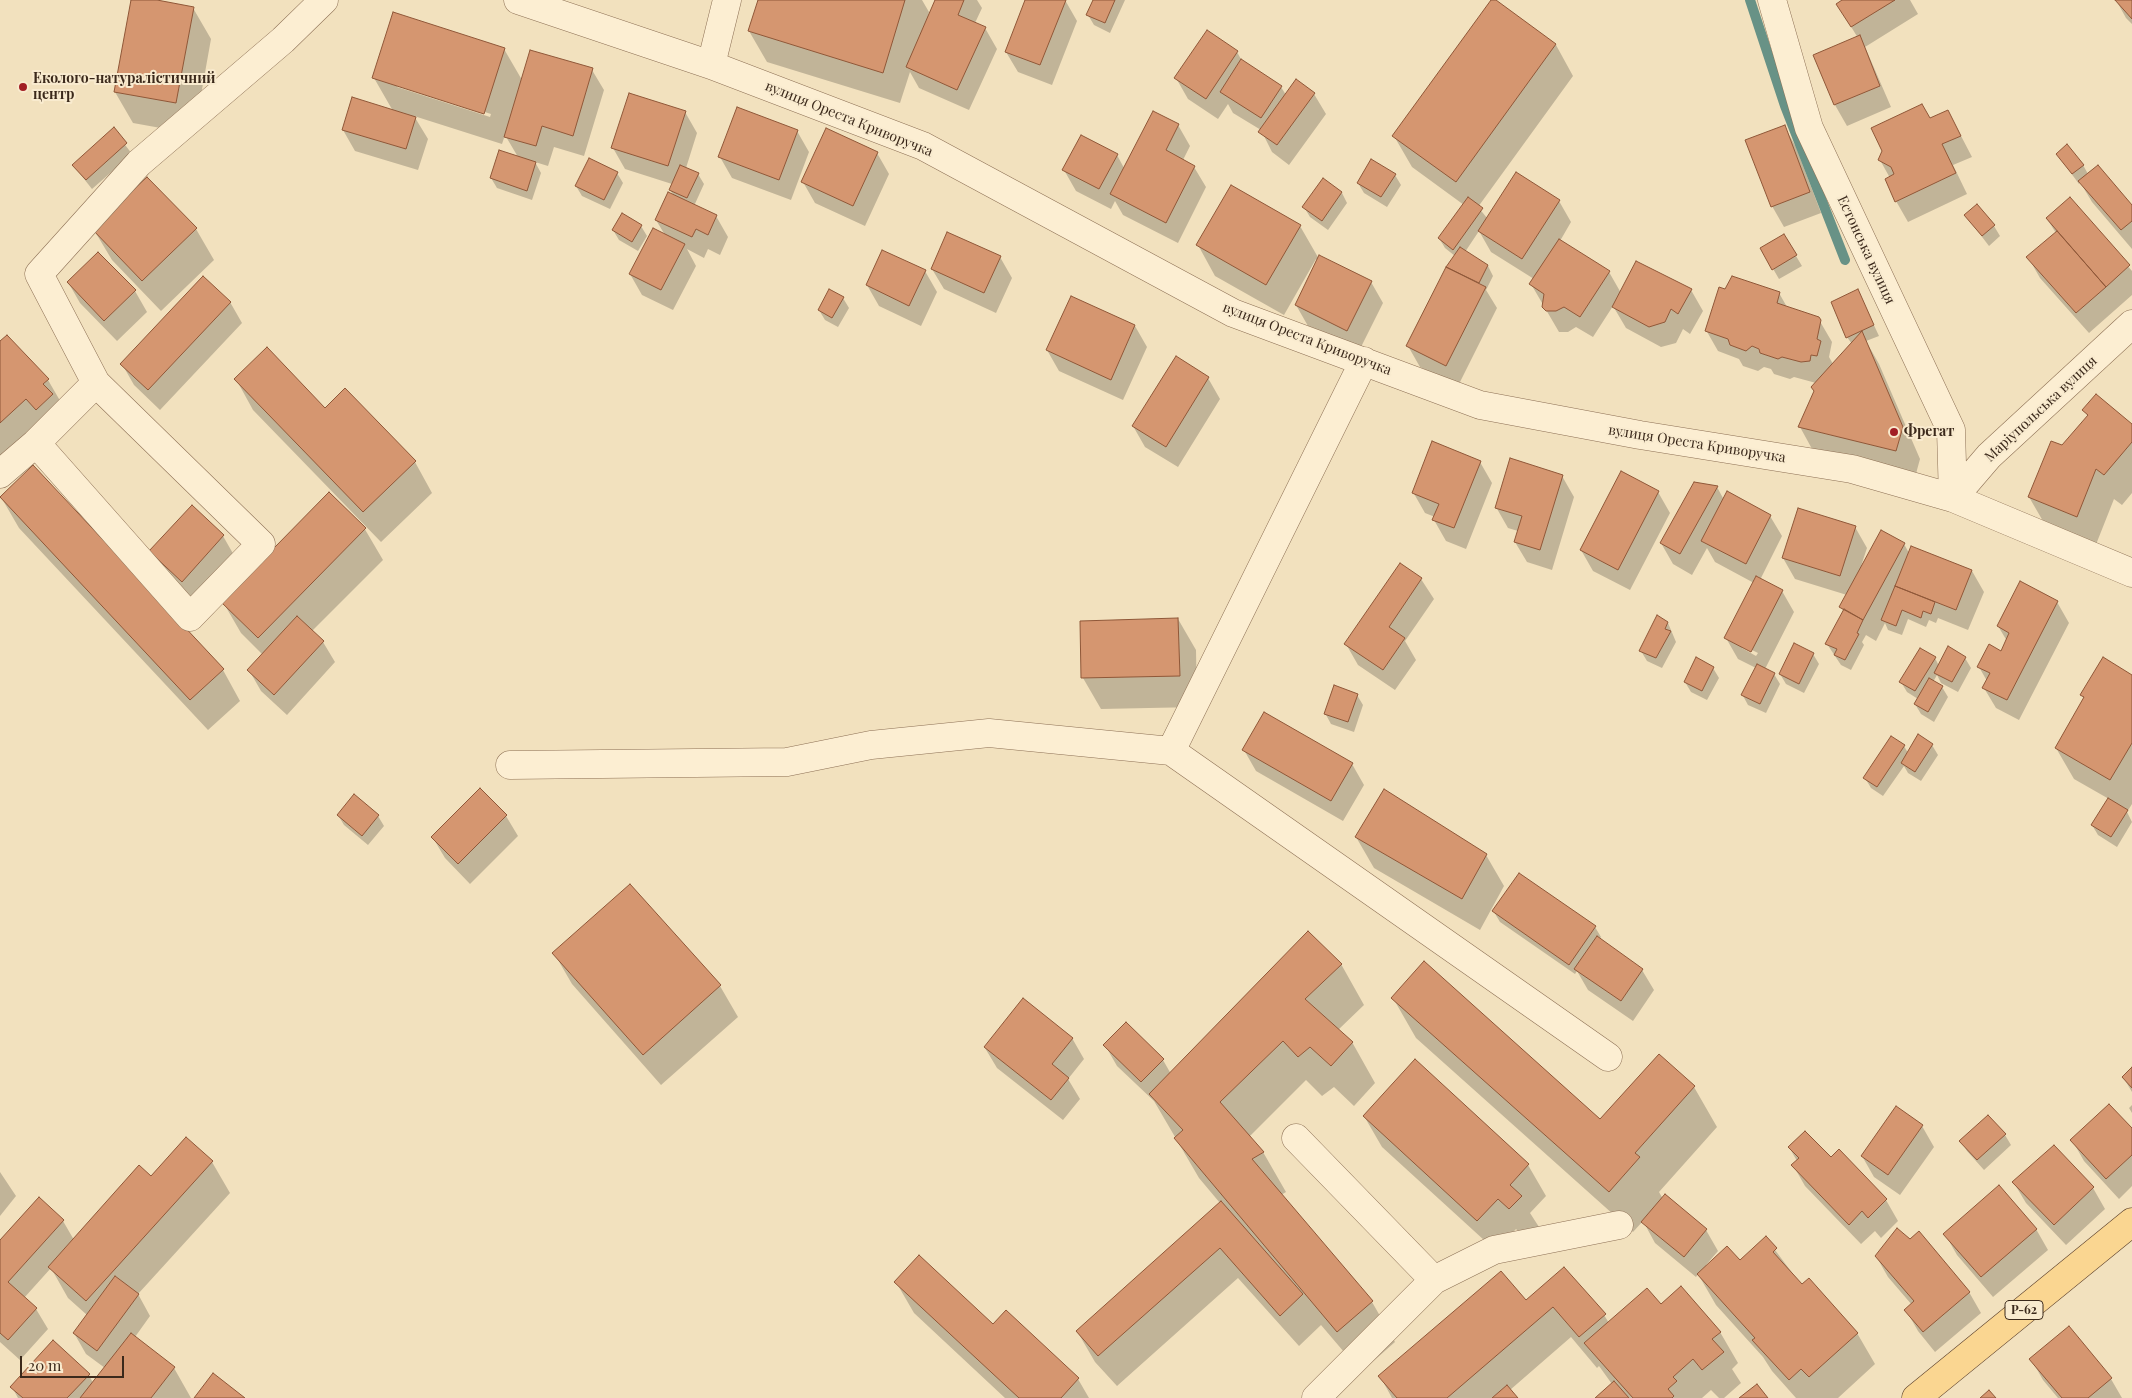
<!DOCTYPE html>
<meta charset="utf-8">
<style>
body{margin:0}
#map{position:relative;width:2132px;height:1398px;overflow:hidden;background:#f2e1be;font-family:"Playfair Display",serif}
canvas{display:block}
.scale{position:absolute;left:20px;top:1356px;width:104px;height:22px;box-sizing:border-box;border:2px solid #3b291b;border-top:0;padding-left:6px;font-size:15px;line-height:18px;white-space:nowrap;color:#3b291b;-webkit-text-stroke:4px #f9ebcf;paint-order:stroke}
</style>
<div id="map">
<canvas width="2132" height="1398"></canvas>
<div class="scale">20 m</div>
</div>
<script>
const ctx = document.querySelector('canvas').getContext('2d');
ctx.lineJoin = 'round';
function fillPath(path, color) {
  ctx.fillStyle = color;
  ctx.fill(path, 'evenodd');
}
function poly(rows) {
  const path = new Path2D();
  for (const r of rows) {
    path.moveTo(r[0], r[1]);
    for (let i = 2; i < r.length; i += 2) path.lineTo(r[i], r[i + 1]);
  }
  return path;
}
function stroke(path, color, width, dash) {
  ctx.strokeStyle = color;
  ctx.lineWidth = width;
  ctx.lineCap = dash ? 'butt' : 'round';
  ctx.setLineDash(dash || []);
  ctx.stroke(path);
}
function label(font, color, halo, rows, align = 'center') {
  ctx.font = font + ' "Playfair Display",serif';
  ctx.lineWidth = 4;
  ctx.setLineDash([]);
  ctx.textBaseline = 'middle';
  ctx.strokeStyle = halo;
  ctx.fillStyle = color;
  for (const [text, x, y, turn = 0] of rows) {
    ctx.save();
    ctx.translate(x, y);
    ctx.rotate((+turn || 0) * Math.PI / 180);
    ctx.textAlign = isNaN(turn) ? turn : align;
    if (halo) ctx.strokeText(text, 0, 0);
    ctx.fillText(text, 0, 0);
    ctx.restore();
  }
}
fillPath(poly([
 [132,0,150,0,193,8,211,39,194,134,133,123,115,92],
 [759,0,922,0,929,12,928,18,937,0,977,0,982,8,975,23,985,28,997,49,969,110,919,88,910,72,900,103,767,62,749,31],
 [1026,0,1065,0,1077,21,1052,85,1018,72,1006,52],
 [1095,0,1125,0,1110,33,1094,25,1088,15],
 [1493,0,1556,45,1573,76,1478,207,1487,218,1516,174,1559,201,1571,222,1560,241,1609,272,1621,293,1691,290,1703,311,1690,334,1683,329,1676,343,1661,347,1626,328,1613,306,1593,337,1576,327,1568,332,1559,332,1531,284,1534,279,1491,252,1479,231,1465,252,1488,266,1493,276,1486,290,1497,308,1458,386,1420,367,1408,346,1455,256,1445,248,1439,238,1464,205,1412,167,1394,136],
 [1844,0,1910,0,1918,14,1865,47,1891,107,1847,126,1835,105,1815,55,1858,38,1850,25],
 [2116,0,2132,0,2132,24,2126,18],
 [504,49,522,80,592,70,604,90,584,156,554,147,548,166,535,162,541,173,532,200,497,188,491,178,518,157,505,135,502,144,414,116,428,139,418,170,355,151,343,130,393,111,374,78],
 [397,84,491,114,490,117,397,87],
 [1237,52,1242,61,1281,87,1286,95,1314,94,1326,114,1289,165,1272,152,1261,130,1233,113,1228,104,1218,119,1188,99,1176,78],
 [1948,111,1972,157,1953,165,1967,194,1908,222,1896,201,1890,178,1880,160,1929,119],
 [685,112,697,133,686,168,698,174,704,184,694,206,716,216,728,237,720,255,708,249,704,258,687,249,696,266,673,310,642,295,630,274,665,235,656,220,674,196,670,190,672,184,625,169,613,148],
 [1178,125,1190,146,1183,160,1194,167,1206,187,1178,243,1123,215,1115,201,1111,209,1076,191,1064,170,1117,155,1124,168],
 [1784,126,1796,147,1821,213,1784,227,1772,206],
 [113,129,132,154,92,189,73,165],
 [797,131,809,152,791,200,732,178,720,157],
 [877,153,889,174,865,226,815,203,803,182],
 [2057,154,2083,165,2088,174,2132,207,2132,249,2092,202,2080,182,2079,184],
 [617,173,623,183,610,209,582,196,576,186],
 [1395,175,1401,185,1387,207,1364,193,1358,183],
 [1342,193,1347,203,1328,230,1310,217,1304,207],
 [2070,199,2132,271,2132,295,2089,333,2040,278,2028,257,2056,233,2047,219],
 [622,215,641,226,647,236,638,251,619,240,613,230],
 [1966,216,1994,226,2000,236,1989,246],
 [1300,226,1319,259,1371,282,1383,303,1359,351,1308,326,1296,305,1318,260,1316,259,1284,315,1215,276,1198,245],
 [196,229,214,260,161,311,112,260,94,230],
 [1784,236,1802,266,1779,279,1761,248],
 [1000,257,1012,278,996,313,944,289,932,269],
 [925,271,937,292,921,326,879,306,867,285],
 [68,282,135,291,147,312,117,341,80,303],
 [1725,290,1779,293,1787,307,1818,318,1832,342,1829,357,1833,364,1852,344,1847,337,1858,291,1879,336,1866,341,1879,364,1920,459,1914,481,1817,458,1800,427,1815,392,1816,383,1794,377,1790,379,1774,374,1771,369,1764,367,1758,371,1743,366,1739,359,1718,351,1706,330],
 [843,298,849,308,838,327,825,320,819,310],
 [1071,298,1135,326,1147,347,1123,400,1059,371,1047,350],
 [230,302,242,323,160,410,134,385,122,364],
 [0,343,48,380,66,411,0,470],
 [1176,358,1208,378,1220,399,1178,467,1145,447,1133,426],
 [236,379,325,409,415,462,432,493,381,542,253,410],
 [2084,410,2132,426,2132,493,2122,505,2114,499,2095,547,2047,528,2029,497,2062,446,2088,417],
 [1480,462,1492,483,1466,549,1446,541,1434,520,1435,517,1425,513,1413,492],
 [1562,476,1574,497,1552,570,1527,562,1515,542,1518,531,1508,528,1496,507],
 [1717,487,1724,500,1770,516,1782,536,1760,580,1782,591,1794,612,1765,669,1774,674,1780,684,1766,713,1748,705,1742,694,1756,668,1738,659,1726,638,1754,583,1715,562,1707,548,1692,575,1673,564,1661,543],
 [1742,645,1758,653,1756,656,1742,648],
 [1658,492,1670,513,1630,590,1593,571,1581,550],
 [1,497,223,670,240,701,208,730,19,528],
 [192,507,223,536,235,557,194,602,162,572,150,551],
 [363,526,383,560,312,631,323,642,335,662,287,715,261,691,249,670,263,655,241,633,223,602],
 [1855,527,1867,548,1861,566,1881,532,1904,544,1909,553,1972,571,1984,592,1968,630,1938,618,1936,623,1929,620,1926,627,1908,619,1902,635,1888,630,1885,623,1876,641,1866,635,1862,642,1864,645,1851,670,1841,665,1827,644,1844,612,1841,607,1847,595,1795,579,1783,558],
 [1421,579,1434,599,1405,641,1416,660,1395,690,1358,665,1346,644],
 [2057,602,2069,623,2019,720,1996,708,1984,688,1987,681,1979,667,2001,652,2007,641,1998,626],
 [1178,619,1196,650,1197,707,1101,709,1083,678],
 [1668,623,1676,642,1662,668,1647,661,1641,651],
 [1813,654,1819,664,1804,693,1786,684,1780,674],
 [1935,658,1939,666,1965,658,1971,668,1958,692,1941,683,1937,675,1933,682,1942,687,1948,697,1934,722,1921,714,1915,704,1918,699,1907,692,1901,682],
 [1713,668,1719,678,1707,700,1691,692,1685,682],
 [2132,676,2132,804,2127,812,2132,822,2117,847,2098,835,2092,825,2109,799,2074,779,2056,748,2084,700,2082,695],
 [1357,695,1363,705,1354,732,1331,724,1325,713],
 [1932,745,1938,755,1921,781,1908,773,1904,766,1883,796,1871,788,1865,778,1904,746,1908,753],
 [1244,750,1352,764,1364,785,1343,821,1256,771],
 [338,815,378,816,384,826,368,845,344,825],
 [506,816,518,836,470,884,445,858,433,838],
 [1356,837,1486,855,1504,886,1480,930,1374,868],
 [1494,912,1595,927,1601,937,1599,940,1642,970,1654,990,1633,1021,1588,990,1577,971,1575,974,1500,922],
 [554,953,720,986,738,1017,661,1085,572,984],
 [1341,964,1364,1005,1338,1030,1352,1042,1375,1083,1354,1106,1334,1087,1322,1096,1306,1080,1249,1137,1263,1152,1286,1192,1281,1195,1372,1302,1395,1342,1361,1372,1321,1325,1299,1346,1238,1278,1117,1386,1095,1362,1077,1331,1220,1203,1199,1178,1154,1101,1117,1066,1105,1045,1163,1060,1171,1074],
 [1393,998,1601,1121,1694,1087,1717,1127,1659,1192,1663,1199,1706,1230,1718,1251,1706,1265,1739,1262,1766,1238,1802,1286,1857,1333,1875,1364,1838,1398,1796,1398,1772,1371,1763,1357,1716,1305,1698,1274,1696,1277,1655,1243,1643,1221,1633,1232,1416,1038],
 [1072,1038,1084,1059,1068,1079,1080,1099,1063,1120,997,1068,985,1048],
 [2132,1069,2132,1092,2123,1077],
 [2132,1105,2132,1113,2129,1108],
 [1897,1108,1922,1126,1934,1147,1900,1195,1874,1177,1862,1156],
 [1364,1116,1528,1165,1546,1196,1530,1213,1539,1227,1527,1240,1516,1229,1496,1251,1382,1147],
 [1988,1116,2005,1135,2011,1145,1984,1170,1967,1151,1961,1141],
 [2132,1130,2132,1186,2119,1199,2084,1161,2072,1140],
 [1789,1147,1831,1159,1839,1150,1886,1200,1898,1221,1881,1238,1875,1231,1861,1244,1805,1186,1793,1165,1797,1161],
 [2053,1147,2093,1188,2105,1209,2066,1245,2026,1203,2014,1183],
 [212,1162,230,1193,138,1294,150,1316,135,1337,174,1368,191,1398,18,1398,12,1387,89,1375,93,1383,105,1368,86,1354,74,1333,87,1315,68,1298,51,1268,24,1298,36,1309,48,1329,20,1360,0,1342,0,1242,63,1221,74,1240,151,1178],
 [0,1172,16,1196,0,1216],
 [2036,1229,2048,1250,1993,1297,1957,1255,1945,1234],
 [1876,1256,1969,1292,1981,1313,1935,1352,1918,1331,1906,1310,1912,1305,1888,1277],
 [896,1282,993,1326,1007,1312,1078,1379,1089,1398,1005,1398,914,1313],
 [1526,1302,1604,1315,1609,1323,1661,1306,1720,1332,1738,1363,1732,1369,1741,1383,1724,1398,1719,1398,1711,1390,1702,1398,1597,1398,1612,1384,1599,1366,1597,1368,1571,1337,1510,1390,1516,1398,1392,1398,1380,1376],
 [2031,1359,2111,1379,2122,1398,2058,1398,2043,1380]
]), '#0003');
stroke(poly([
 [1750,0,1785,106,1845,260]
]), '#689286', 10);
const building = poly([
 [131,0,157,0,194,7,176,103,114,92,131,0],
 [758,0,905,0,883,73,748,31,758,0],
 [935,0,964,0,958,15,986,27,957,90,906,67,935,0],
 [1025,0,1066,0,1040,65,1005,52,1025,0],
 [1093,0,1115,0,1105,23,1086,15,1093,0],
 [1491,0,1496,0,1556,44,1456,182,1392,136,1491,0],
 [1842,0,1895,0,1851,27,1836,4,1842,0],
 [2115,0,2132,0,2132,19,2115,0],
 [393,12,505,48,484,114,372,78,393,12],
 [1207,30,1238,51,1206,99,1174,78,1207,30],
 [1860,35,1880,86,1834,105,1813,55,1860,35],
 [530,50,593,68,573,136,542,126,536,146,504,137,530,50],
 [1241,59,1282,86,1261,118,1220,92,1241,59],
 [1296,79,1315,93,1277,145,1258,132,1296,79],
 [629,93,686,111,668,166,611,148,629,93],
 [352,97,416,117,406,149,342,130,352,97],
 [1922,104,1930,118,1948,110,1961,136,1942,144,1956,173,1895,202,1885,179,1894,174,1891,167,1878,160,1882,151,1871,128,1922,104],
 [737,107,798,130,779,180,718,157,737,107],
 [1153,111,1179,124,1166,150,1195,166,1166,223,1110,194,1153,111],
 [1785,125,1810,192,1771,207,1745,140,1785,125],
 [114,127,127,143,86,180,72,165,114,127],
 [826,128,878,152,853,206,801,182,826,128],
 [1081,135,1118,154,1099,189,1062,170,1081,135],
 [2067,144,2084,165,2072,174,2056,154,2067,144],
 [499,150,536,162,527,191,490,178,499,150],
 [589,158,618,172,604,200,575,186,589,158],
 [1371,159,1396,174,1381,197,1357,183,1371,159],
 [680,165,699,173,687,198,669,190,680,165],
 [2098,165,2132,205,2132,221,2121,230,2078,181,2098,165],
 [1516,172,1560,200,1522,259,1478,231,1516,172],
 [147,177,197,228,142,281,92,229,147,177],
 [1323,178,1342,192,1322,221,1302,207,1323,178],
 [1231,185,1301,225,1266,285,1196,245,1231,185],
 [668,192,717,215,708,235,696,229,692,237,655,220,668,192],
 [1468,197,1483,208,1453,250,1438,238,1468,197],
 [2070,197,2130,265,2106,287,2046,218,2070,197],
 [1977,204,1995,225,1982,236,1964,215,1977,204],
 [622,213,642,225,632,242,612,230,622,213],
 [653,228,685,244,661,290,629,274,653,228],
 [2057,231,2106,287,2076,313,2026,257,2057,231],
 [947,232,1001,256,984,293,931,269,947,232],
 [1784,234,1797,255,1772,270,1760,248,1784,234],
 [1559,239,1610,271,1580,317,1564,307,1556,311,1546,311,1542,307,1544,294,1529,284,1559,239],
 [1460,247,1488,265,1479,283,1446,267,1460,247],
 [882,250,926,270,909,306,866,285,882,250],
 [98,252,136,290,104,321,67,282,98,252],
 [1319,255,1372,281,1347,331,1295,305,1319,255],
 [1636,261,1692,289,1678,314,1671,309,1665,322,1649,327,1612,307,1636,261],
 [1446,267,1486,287,1446,366,1406,346,1446,267],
 [203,276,231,302,148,390,120,364,203,276],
 [1732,276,1780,292,1777,303,1819,317,1821,320,1817,339,1821,341,1817,356,1811,355,1810,361,1801,362,1782,357,1778,359,1760,353,1759,349,1752,346,1746,351,1730,345,1728,339,1705,331,1719,287,1725,289,1732,276],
 [829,289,844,297,832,318,818,310,829,289],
 [1858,289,1874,325,1846,338,1831,302,1858,289],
 [1071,296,1135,325,1111,380,1046,350,1071,296],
 [1862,331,1903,427,1896,451,1798,427,1814,391,1811,387,1862,331],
 [7,335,49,379,43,384,53,394,36,410,26,399,0,423,0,341,7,335],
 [267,347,325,408,345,388,416,461,363,512,234,379,267,347],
 [1176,356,1209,377,1166,447,1132,426,1176,356],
 [2096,394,2132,424,2132,442,2104,475,2096,469,2077,517,2028,497,2051,441,2062,445,2088,415,2082,410,2096,394],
 [1432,441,1481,461,1454,528,1432,520,1439,504,1412,493,1432,441],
 [1510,458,1563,475,1540,550,1514,542,1522,516,1495,508,1510,458],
 [33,465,224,669,190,700,0,497,33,465],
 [1621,471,1659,491,1618,570,1580,550,1621,471],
 [1694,482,1718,486,1680,554,1660,543,1694,482],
 [1727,491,1771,515,1746,564,1701,541,1727,491],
 [329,492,366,528,258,638,221,602,329,492],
 [192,505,224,535,182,582,149,551,192,505],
 [1798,508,1856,526,1840,576,1782,558,1798,508],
 [1881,530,1905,543,1863,620,1839,607,1881,530],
 [1911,546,1972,570,1956,610,1895,586,1911,546],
 [1400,563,1422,578,1389,627,1405,638,1383,670,1344,644,1400,563],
 [1756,576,1783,590,1751,652,1724,638,1756,576],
 [2020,581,2058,601,2007,700,1982,688,1990,673,1977,667,1989,644,2001,651,2009,633,1997,626,2020,581],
 [1895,586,1935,602,1931,614,1923,611,1921,618,1902,610,1896,626,1881,620,1895,586],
 [1844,609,1863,620,1857,633,1859,634,1845,660,1834,655,1837,649,1825,644,1844,609],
 [1657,615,1668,622,1665,629,1671,631,1656,658,1639,651,1657,615],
 [297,616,324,641,274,695,247,670,297,616],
 [1178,618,1180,676,1081,678,1080,621,1178,618],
 [1794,643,1814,653,1799,684,1779,674,1794,643],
 [1948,646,1966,657,1952,682,1934,673,1948,646],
 [1920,648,1936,657,1915,691,1899,682,1920,648],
 [1696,657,1714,667,1702,691,1684,682,1696,657],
 [2103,657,2132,675,2132,743,2110,780,2055,748,2084,697,2080,695,2103,657],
 [1757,664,1775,673,1760,704,1741,695,1757,664],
 [1929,678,1943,686,1928,712,1914,704,1929,678],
 [1334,685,1358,694,1348,722,1324,714,1334,685],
 [1264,712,1353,763,1331,801,1242,750,1264,712],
 [1918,734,1933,744,1915,772,1901,763,1918,734],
 [1891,736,1905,745,1877,787,1863,778,1891,736],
 [480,788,507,815,458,864,431,837,480,788],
 [1384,789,1487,854,1462,899,1355,837,1384,789],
 [354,794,379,815,362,836,337,815,354,794],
 [2108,798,2128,810,2111,837,2091,825,2108,798],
 [1519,873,1596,926,1569,965,1492,911,1519,873],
 [630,884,721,985,643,1055,552,953,630,884],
 [1308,931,1342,964,1305,999,1353,1042,1331,1066,1310,1047,1298,1057,1283,1041,1220,1102,1264,1152,1252,1159,1373,1301,1337,1332,1174,1138,1183,1130,1149,1094,1308,931],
 [1597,936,1643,969,1621,1001,1574,969,1597,936],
 [1424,961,1600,1119,1659,1054,1695,1086,1635,1153,1640,1157,1609,1192,1391,998,1424,961],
 [1023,998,1073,1038,1052,1064,1069,1078,1051,1100,984,1047,1023,998],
 [1126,1022,1164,1059,1141,1082,1103,1045,1126,1022],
 [1415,1059,1529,1164,1510,1185,1522,1196,1509,1209,1498,1199,1477,1221,1363,1116,1415,1059],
 [2132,1067,2132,1088,2122,1077,2132,1067],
 [2109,1104,2132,1128,2132,1155,2106,1179,2070,1140,2109,1104],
 [1896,1106,1923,1125,1888,1175,1861,1156,1896,1106],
 [1988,1115,2006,1134,1977,1160,1959,1141,1988,1115],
 [1805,1131,1831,1157,1839,1149,1887,1199,1868,1218,1862,1211,1849,1225,1791,1165,1799,1158,1788,1147,1805,1131],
 [186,1137,213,1161,86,1301,48,1267,139,1165,151,1176,186,1137],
 [2054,1145,2094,1187,2054,1225,2012,1182,2054,1145],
 [1999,1185,2037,1229,1981,1277,1943,1234,1999,1185],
 [1665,1194,1707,1229,1684,1257,1641,1222,1665,1194],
 [39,1197,64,1220,8,1282,37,1308,8,1340,0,1333,0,1240,39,1197],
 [1221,1201,1303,1294,1280,1316,1220,1248,1098,1356,1076,1331,1221,1201],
 [1897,1228,1910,1239,1919,1231,1970,1292,1923,1332,1904,1310,1914,1301,1875,1256,1897,1228],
 [1766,1236,1777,1248,1773,1252,1802,1284,1809,1278,1858,1333,1809,1377,1801,1369,1789,1380,1752,1340,1755,1338,1697,1274,1727,1246,1740,1260,1766,1236],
 [919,1255,993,1324,1006,1310,1079,1378,1061,1398,1019,1398,894,1282,919,1255],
 [1564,1267,1606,1314,1579,1337,1553,1307,1447,1398,1397,1398,1378,1376,1501,1271,1526,1300,1564,1267],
 [115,1276,139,1294,97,1351,73,1333,115,1276],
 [1681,1286,1721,1332,1712,1339,1724,1352,1702,1370,1693,1359,1673,1377,1677,1381,1668,1389,1674,1396,1672,1398,1633,1398,1584,1343,1647,1288,1661,1304,1681,1286],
 [2069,1326,2112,1378,2088,1398,2062,1398,2029,1359,2069,1326],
 [131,1333,175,1367,151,1398,80,1398,131,1333],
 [53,1340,90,1374,67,1398,23,1398,10,1387,53,1340],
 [213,1373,245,1398,194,1398,213,1373],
 [1614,1381,1629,1398,1595,1398,1614,1381],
 [1757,1384,1768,1398,1739,1398,1757,1384],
 [1507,1385,1518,1398,1492,1398,1507,1385],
 [1989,1390,1996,1398,1980,1398,1989,1390]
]);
fillPath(building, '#d59670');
stroke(building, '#8f5738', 1);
const minor = poly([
 [518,0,711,65,923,146,1233,313,1480,405,1640,435,1852,469,1953,498,2132,573],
 [1772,0,1809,128,1951,430,1953,498],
 [711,65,727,0],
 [96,383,36,443,190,617,261,544,96,383,39,274,139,163,283,40,324,0],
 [0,474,36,443],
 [1953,498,1989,456,2132,324],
 [1171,751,1608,1057],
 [510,765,787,762,871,745,989,733,1171,751,1364,361],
 [1296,1138,1434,1280],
 [1316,1398,1434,1280,1494,1250,1619,1225]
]);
const major = poly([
 [1916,1398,2132,1222]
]);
stroke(minor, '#8d7055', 29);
stroke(major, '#5a3e2a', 29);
stroke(minor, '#fceed2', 28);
stroke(major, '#fad691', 28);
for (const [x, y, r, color] of [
 [23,87,5,"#a21e24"],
 [1894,432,5,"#a21e24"]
]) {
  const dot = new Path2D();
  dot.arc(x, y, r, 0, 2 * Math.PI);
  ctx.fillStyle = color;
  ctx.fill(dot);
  stroke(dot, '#f9ebcf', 2);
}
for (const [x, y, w] of [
 [2024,1310,38]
]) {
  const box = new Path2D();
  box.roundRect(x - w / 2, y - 9.5, w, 19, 4);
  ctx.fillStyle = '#f9ebcf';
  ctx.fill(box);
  stroke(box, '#3b291b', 1);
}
label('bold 12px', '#3b291b', null, [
 ["Р-62",2024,1310]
]);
label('bold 14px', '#3b291b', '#f9ebcf', [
 ["Еколого-натуралістичний",33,79],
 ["центр",33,95],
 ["Фрегат",1904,432]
], 'left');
label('14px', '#3b291b', '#f9ebcf', [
 ["вулиця Ореста Криворучка",849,119,22],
 ["Естонська вулиця",1866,250,65],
 ["вулиця Ореста Криворучка",1307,339,21],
 ["Маріупольська вулиця",2041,409,-43],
 ["вулиця Ореста Криворучка",1697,444,9]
]);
</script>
